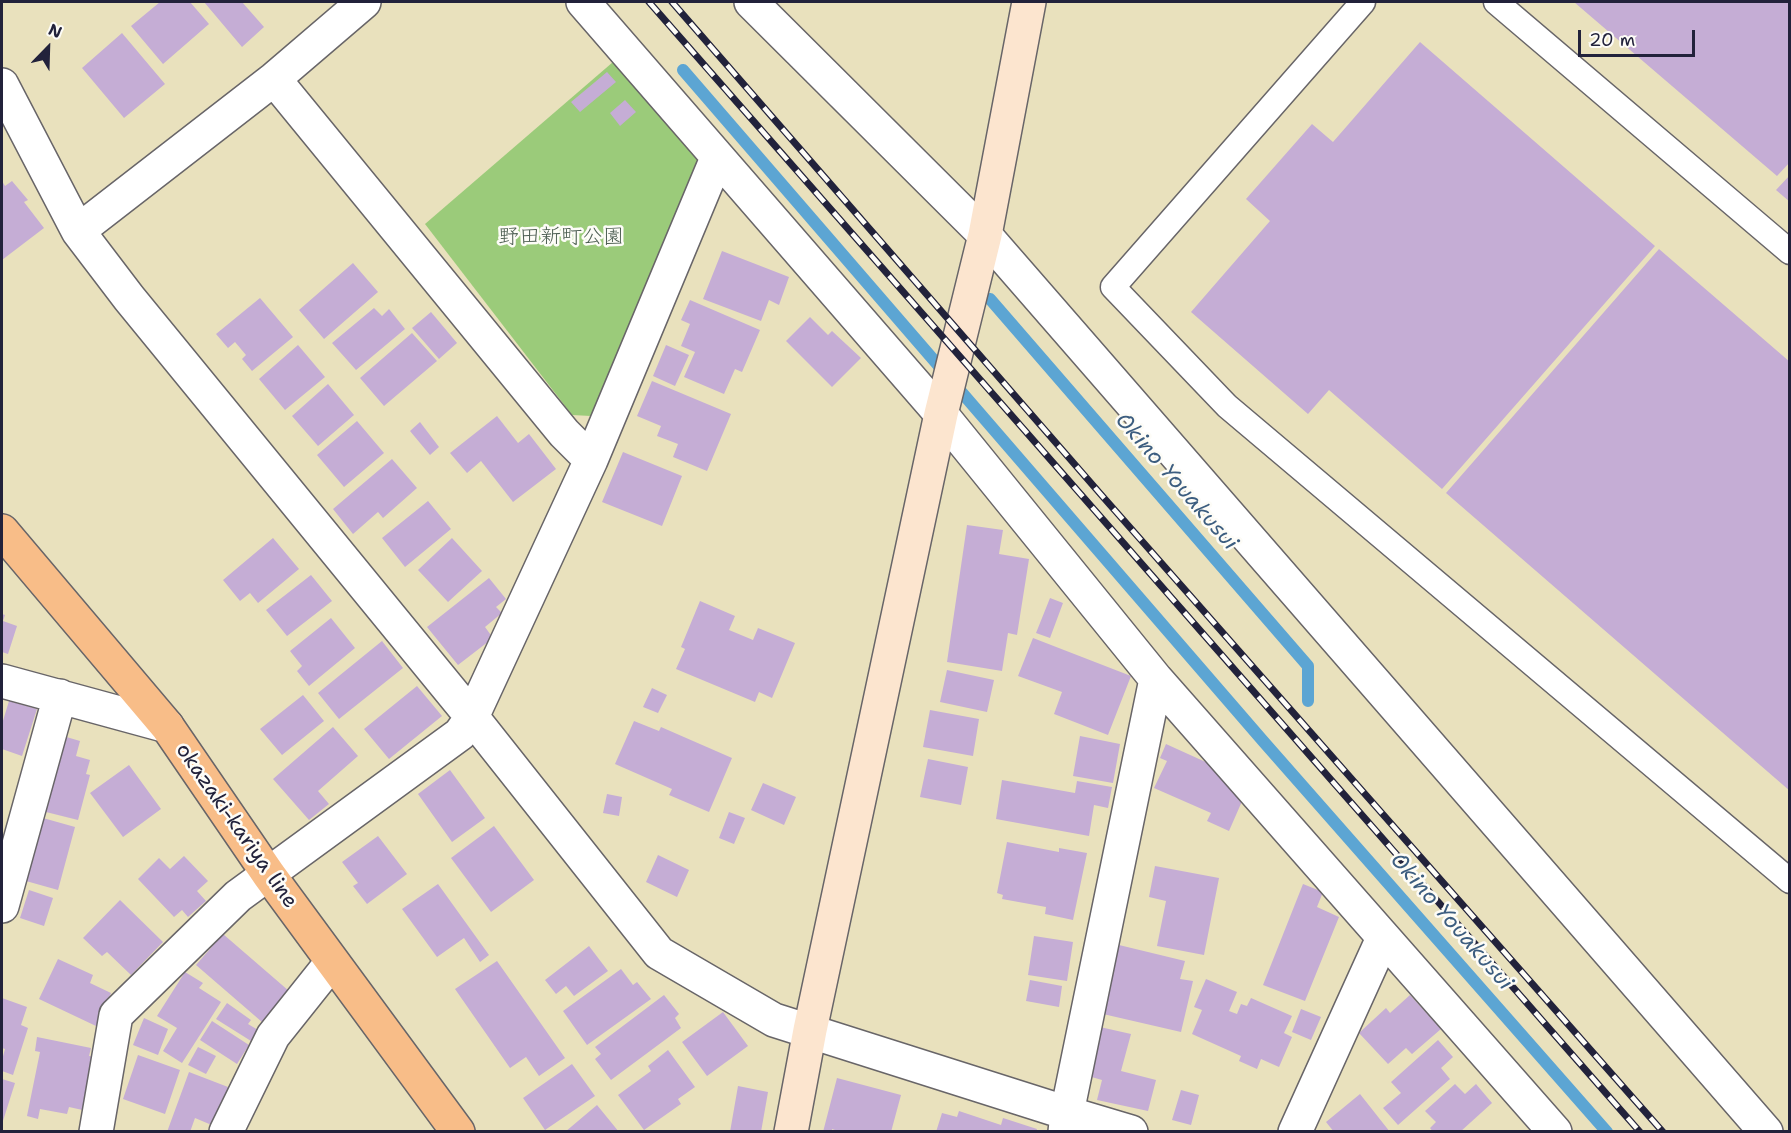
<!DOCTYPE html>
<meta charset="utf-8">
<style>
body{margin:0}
#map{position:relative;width:1791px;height:1133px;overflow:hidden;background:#e9e1bd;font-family:"Shantell Sans",sans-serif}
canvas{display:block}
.frame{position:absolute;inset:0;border:3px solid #22223b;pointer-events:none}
.north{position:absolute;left:18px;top:18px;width:60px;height:60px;-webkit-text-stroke:4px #fdfcf7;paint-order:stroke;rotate:23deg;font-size:16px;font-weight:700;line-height:24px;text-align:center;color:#22223b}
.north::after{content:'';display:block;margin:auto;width:21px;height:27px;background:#22223b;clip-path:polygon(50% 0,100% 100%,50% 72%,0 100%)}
.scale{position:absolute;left:1578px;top:30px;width:117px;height:27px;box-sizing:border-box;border:3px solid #22223b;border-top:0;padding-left:8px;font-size:18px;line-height:21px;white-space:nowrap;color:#22223b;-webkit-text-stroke:4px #fdfcf7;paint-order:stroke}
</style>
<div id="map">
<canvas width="1791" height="1133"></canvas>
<div class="frame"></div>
<div class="north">N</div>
<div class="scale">20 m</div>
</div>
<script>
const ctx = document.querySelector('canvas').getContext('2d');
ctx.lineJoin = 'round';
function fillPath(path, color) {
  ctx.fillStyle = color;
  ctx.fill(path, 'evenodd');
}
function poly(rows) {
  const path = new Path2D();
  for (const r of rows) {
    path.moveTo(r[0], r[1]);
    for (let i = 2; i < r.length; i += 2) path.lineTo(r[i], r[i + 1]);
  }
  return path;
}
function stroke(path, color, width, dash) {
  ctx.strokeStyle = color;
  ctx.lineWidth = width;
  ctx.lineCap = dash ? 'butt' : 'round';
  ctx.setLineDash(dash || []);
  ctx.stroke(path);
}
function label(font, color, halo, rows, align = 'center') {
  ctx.font = font + ' "Shantell Sans","Klee One",sans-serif';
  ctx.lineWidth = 5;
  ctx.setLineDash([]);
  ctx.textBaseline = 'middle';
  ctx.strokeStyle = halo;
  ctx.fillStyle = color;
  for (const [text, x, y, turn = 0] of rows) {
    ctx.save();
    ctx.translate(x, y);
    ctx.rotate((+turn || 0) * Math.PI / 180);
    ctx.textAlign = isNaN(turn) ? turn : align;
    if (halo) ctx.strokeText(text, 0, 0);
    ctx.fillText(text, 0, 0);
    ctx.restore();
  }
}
fillPath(poly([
 [613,62,700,163,591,416,572,415,425,224]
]), '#9bcb7a');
stroke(poly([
 [683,70,1263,741,1607,1132],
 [990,299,1308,666,1308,701]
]), '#5ca5d3', 12);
fillPath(poly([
 [160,2,190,2,209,24,163,64,131,26],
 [204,2,242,2,264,27,242,47],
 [1574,2,1790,2,1790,162,1777,176],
 [122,33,165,84,124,118,82,68],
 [1420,42,1655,246,1442,489,1329,390,1308,414,1191,312,1270,221,1246,199,1312,124,1333,142],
 [607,72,616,82,580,112,571,102],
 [625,100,636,112,620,126,610,113],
 [1790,175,1790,202,1776,190],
 [2,181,5,186,12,181,28,200,24,202,44,228,2,260],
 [1659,249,1790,362,1790,791,1446,493],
 [722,251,789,277,779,305,769,300,761,321,703,299],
 [353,263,378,292,324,339,299,310],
 [260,298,293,337,252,371,242,359,246,355,235,342,228,348,216,334],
 [690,300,760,330,742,372,735,369,724,394,684,377,695,352,681,346,690,324,681,320],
 [374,308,382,316,389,309,405,329,356,370,332,343],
 [431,312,457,343,439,359,412,328],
 [810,317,828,335,832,331,861,358,832,387,786,341],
 [412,333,437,361,384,406,360,378],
 [298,345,325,377,285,410,259,379],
 [666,345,689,355,675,386,653,376],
 [652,381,731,414,707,471,673,457,678,444,657,436,661,426,637,416],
 [328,384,354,415,318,446,292,416],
 [497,416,518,443,529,434,556,469,513,502,481,461,467,473,450,453],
 [357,421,384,453,344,487,317,455],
 [420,422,439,447,430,455,410,431],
 [623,452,682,476,662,526,602,502],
 [392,459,417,488,383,518,378,512,353,534,333,509],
 [428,501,451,529,405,567,382,538],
 [967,525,1003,530,999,554,1029,559,1017,635,1008,633,1002,671,947,662],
 [273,538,299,569,258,603,250,593,240,601,223,580],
 [452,538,482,571,448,602,418,570],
 [311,575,332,601,287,636,266,610],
 [489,578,506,599,496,607,502,613,485,627,493,638,458,665,427,627],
 [1050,598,1063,603,1050,638,1036,633],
 [700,601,735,616,729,630,753,640,758,628,795,643,772,698,759,692,755,702,676,669,685,649,681,647],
 [2,614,5,615,3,621,17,626,8,654,2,652],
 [331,618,355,648,309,686,297,671,302,666,290,651],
 [1033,638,1131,676,1108,735,1054,714,1062,692,1018,676],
 [382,641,403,668,339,719,318,693],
 [947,670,994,680,987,712,940,702],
 [417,686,442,716,389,759,364,729],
 [652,688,667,695,658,713,643,707],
 [303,695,324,721,282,755,260,729],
 [9,701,37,709,22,756,2,749,2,724],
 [930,710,979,719,973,756,923,747],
 [634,721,659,731,661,727,732,758,709,812,669,795,672,789,615,764],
 [333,727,358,756,318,791,329,804,309,820,273,779],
 [63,736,80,741,76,756,90,760,86,774,90,775,78,820,42,811],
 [1080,736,1120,744,1113,783,1073,776],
 [1166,744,1210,764,1243,799,1229,831,1207,821,1211,813,1154,788,1167,761,1160,758],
 [928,759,968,767,961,805,920,797],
 [129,765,161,809,123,837,90,793],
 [450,770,485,818,452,842,418,794],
 [1002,780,1075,793,1077,781,1112,787,1108,808,1094,805,1089,836,996,819],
 [763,783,796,797,784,825,751,810],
 [607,794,622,797,619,816,603,813],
 [729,812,745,818,734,844,719,838],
 [43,818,75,827,58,890,26,881],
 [494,826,534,880,491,912,451,858],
 [378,836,407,874,367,904,353,886,358,883,342,862],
 [1007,842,1059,852,1059,848,1087,853,1073,920,1045,914,1046,907,1002,899,1003,895,997,893],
 [658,855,689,870,677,897,646,882],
 [184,856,208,881,197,891,206,901,188,917,182,910,174,917,138,879,159,858,170,869],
 [1155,866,1219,878,1204,955,1157,946,1166,901,1149,897],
 [438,884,489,955,480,962,464,938,437,957,402,909],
 [1303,884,1323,892,1317,907,1339,917,1305,1001,1263,985],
 [29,890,53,898,44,926,20,918],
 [120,900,163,942,131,975,107,952,102,956,83,938],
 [223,934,289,991,262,1022,196,965],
 [1034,936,1073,942,1067,981,1028,975],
 [1119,945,1185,961,1180,979,1193,981,1181,1032,1103,1014],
 [589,946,608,971,574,996,566,986,556,994,545,980],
 [58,959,93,975,90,983,111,993,96,1026,39,999],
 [497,961,565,1058,539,1076,526,1057,510,1068,455,989],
 [621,969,633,985,637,982,651,999,587,1045,563,1011],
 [185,972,203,983,199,988,221,1002,182,1063,163,1051,177,1028,157,1016],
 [1206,979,1237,992,1229,1011,1237,1014,1241,1004,1247,1006,1251,998,1292,1016,1284,1033,1292,1037,1279,1067,1261,1059,1257,1069,1239,1061,1241,1056,1192,1034,1202,1010,1194,1007],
 [1030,980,1062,986,1059,1007,1026,1001],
 [664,995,679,1014,675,1018,681,1028,611,1080,595,1059,601,1054,595,1047],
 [1410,995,1441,1029,1412,1054,1406,1048,1388,1064,1359,1033,1386,1008,1390,1013],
 [2,998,27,1007,21,1025,28,1028,13,1075,2,1071,2,1060,5,1049,2,1048],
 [227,1003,251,1020,248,1024,258,1030,251,1041,216,1019],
 [1301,1009,1321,1017,1311,1040,1292,1032],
 [723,1012,748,1046,707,1076,682,1042],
 [144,1018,168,1029,158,1055,133,1045],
 [212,1021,249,1045,237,1064,200,1040],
 [1100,1027,1131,1034,1121,1071,1156,1080,1148,1111,1097,1100,1102,1080,1088,1076],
 [37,1037,91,1048,89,1056,98,1057,87,1111,69,1107,67,1114,40,1109,38,1119,27,1116,40,1052,35,1051],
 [1438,1040,1453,1057,1441,1068,1450,1079,1398,1125,1383,1108,1401,1093,1391,1082],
 [198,1047,216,1056,206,1074,188,1065],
 [668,1050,695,1087,678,1099,681,1104,644,1130,618,1095,651,1071,648,1066],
 [138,1055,180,1070,165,1114,123,1099],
 [572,1064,595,1096,545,1130,523,1098],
 [189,1072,228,1087,214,1126,195,1118,190,1132,167,1132],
 [837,1078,901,1095,891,1132,841,1132,832,1129,832,1132,823,1132],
 [2,1079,15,1083,2,1124],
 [1455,1084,1465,1094,1476,1084,1492,1103,1460,1132,1433,1132,1430,1128,1436,1122,1425,1111],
 [738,1086,768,1092,761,1132,730,1132],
 [1181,1090,1199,1095,1191,1125,1172,1120],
 [1360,1094,1390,1132,1334,1132,1326,1122],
 [597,1105,619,1132,565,1132],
 [959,1111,1001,1125,1003,1118,1037,1129,1036,1132,936,1132,942,1113,957,1117]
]), '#c5add5');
const lane = poly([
 [1363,2,1113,287,1227,406,1790,881],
 [1496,2,1790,252]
]);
const street = poly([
 [583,2,941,414,1156,679,1555,1132],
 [751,2,985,235,1766,1132],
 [274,79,564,433,591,460],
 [2,85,78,231,129,298,472,717,659,953,774,1020,1067,1113,1131,1132],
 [78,231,274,79,364,2],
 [2,681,167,726],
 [2,906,60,696],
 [96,1132,116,1015,238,896,460,734,472,717,591,460,717,158],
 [226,1132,273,1036,332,962],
 [1065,1132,1067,1113,1156,679],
 [1295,1132,1383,938]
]);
const secondary = poly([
 [791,1132,810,1030,941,414,985,235,1029,2]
]);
const primary = poly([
 [2,531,167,726,269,875,458,1132]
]);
stroke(lane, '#686568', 27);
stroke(street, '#686568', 36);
stroke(secondary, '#686568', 36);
stroke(primary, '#686568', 36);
stroke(lane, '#fff', 24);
stroke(street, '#fff', 33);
stroke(secondary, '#fce5cf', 33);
stroke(primary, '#f8bd88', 33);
const rail = poly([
 [649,2,1640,1132],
 [672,2,1104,498,1663,1132]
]);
stroke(rail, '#22223b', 7);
stroke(rail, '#fdfcf7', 4.5, [14]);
label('21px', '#4c5d51', '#fdfcf7', [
 ["野田新町公園",561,238]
]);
label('21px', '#22223b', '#fdfcf7', [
 ["okazaki-kariya line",236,826,55]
]);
label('italic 22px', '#3c5d7f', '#fdfcf7', [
 ["Okino Youakusui",1176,482,49],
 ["Okino Youakusui",1451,922,49]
]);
</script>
